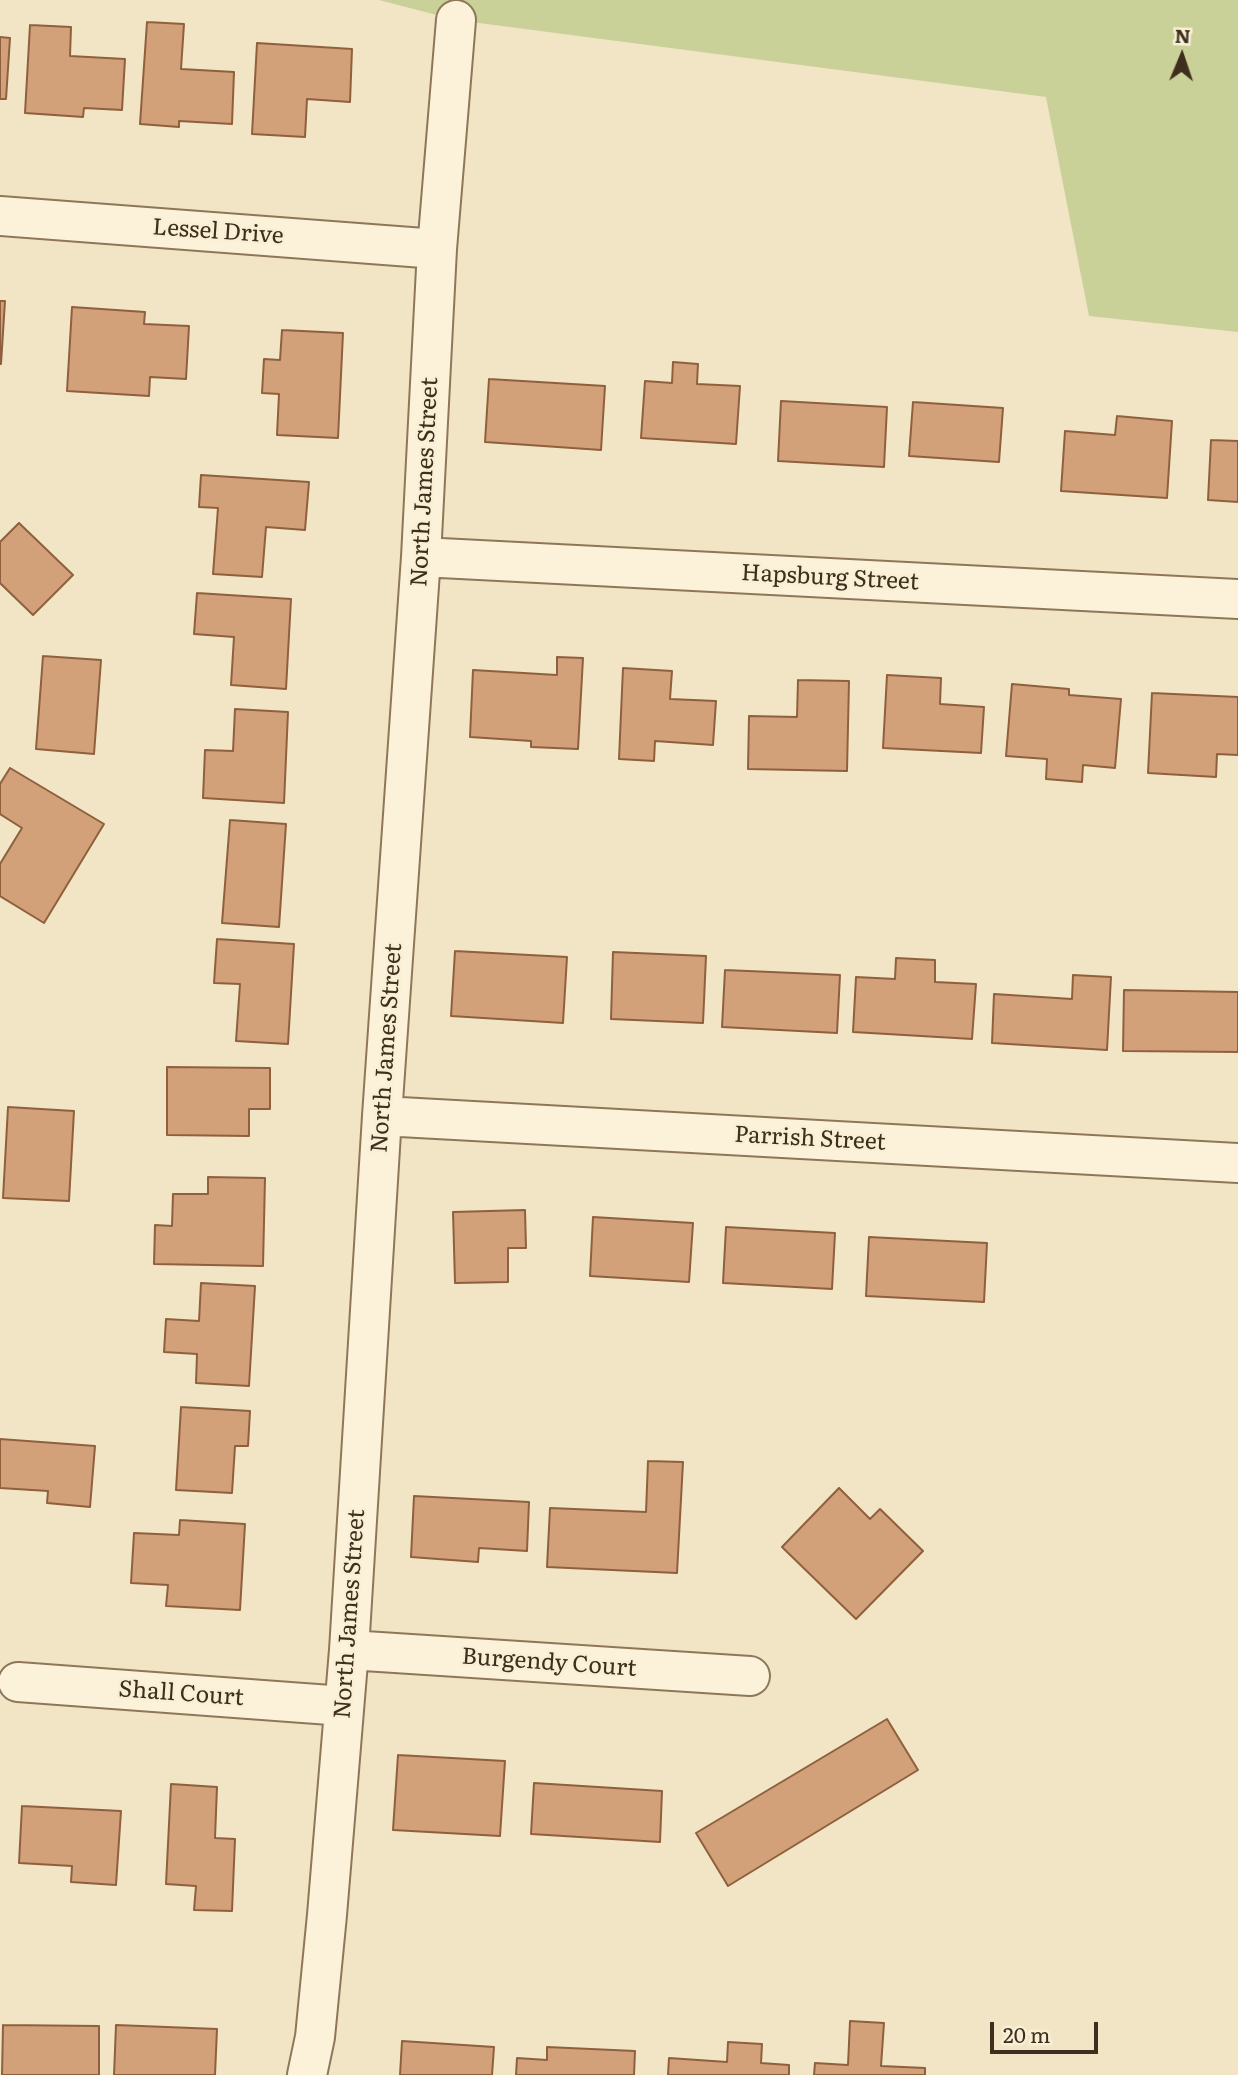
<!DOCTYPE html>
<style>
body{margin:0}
#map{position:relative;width:1238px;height:2075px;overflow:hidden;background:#f1e5c5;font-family:Literata,serif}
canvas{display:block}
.north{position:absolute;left:1147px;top:21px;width:70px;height:70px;-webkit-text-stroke:5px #f8efd5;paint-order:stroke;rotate:2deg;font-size:19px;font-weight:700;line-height:28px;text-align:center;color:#3d2e1e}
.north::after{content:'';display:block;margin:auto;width:24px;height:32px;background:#3d2e1e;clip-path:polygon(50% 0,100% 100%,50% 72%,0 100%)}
.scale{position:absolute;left:990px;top:2022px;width:108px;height:32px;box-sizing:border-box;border:4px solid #3d2e1e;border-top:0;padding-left:9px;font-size:21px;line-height:24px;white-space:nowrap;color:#3d2e1e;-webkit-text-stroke:5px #f8efd5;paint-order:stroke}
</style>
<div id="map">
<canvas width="1238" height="2075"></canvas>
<div class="north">N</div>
<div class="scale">20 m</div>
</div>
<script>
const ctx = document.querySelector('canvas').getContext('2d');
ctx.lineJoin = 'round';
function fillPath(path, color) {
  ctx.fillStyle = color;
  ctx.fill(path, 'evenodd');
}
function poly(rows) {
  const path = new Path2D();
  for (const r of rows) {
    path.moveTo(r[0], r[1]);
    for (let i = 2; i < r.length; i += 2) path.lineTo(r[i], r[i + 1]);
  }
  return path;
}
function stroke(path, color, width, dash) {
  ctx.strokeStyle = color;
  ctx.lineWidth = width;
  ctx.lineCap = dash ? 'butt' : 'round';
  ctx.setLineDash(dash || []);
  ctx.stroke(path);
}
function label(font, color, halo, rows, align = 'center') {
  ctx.font = font + ' Literata,serif';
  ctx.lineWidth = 5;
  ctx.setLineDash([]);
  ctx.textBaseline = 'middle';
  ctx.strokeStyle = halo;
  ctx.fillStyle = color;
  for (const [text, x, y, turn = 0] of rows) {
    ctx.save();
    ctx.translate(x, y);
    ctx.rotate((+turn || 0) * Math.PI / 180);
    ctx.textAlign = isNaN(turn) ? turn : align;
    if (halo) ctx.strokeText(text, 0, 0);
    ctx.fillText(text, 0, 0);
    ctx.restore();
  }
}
fillPath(poly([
 [379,0,1238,0,1238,332,1089,316,1046,97,456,20]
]), '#c9d198');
const building = poly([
 [147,22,184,24,181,69,234,72,232,124,179,121,179,127,140,124,147,22],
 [30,25,71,27,70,56,125,59,122,110,84,108,83,117,25,113,30,25],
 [0,37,10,38,6,99,0,99,0,37],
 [257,43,352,49,350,102,307,99,305,137,252,134,257,43],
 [0,301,5,301,1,364,0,364,0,301],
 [72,307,145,312,144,324,189,326,186,379,150,377,149,396,67,391,72,307],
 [282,330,343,333,338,438,277,435,279,394,262,393,264,359,280,360,282,330],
 [673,362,698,364,697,384,740,386,736,444,641,438,645,381,672,383,673,362],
 [489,379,605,386,601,450,485,442,489,379],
 [781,401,887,407,884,467,778,461,781,401],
 [913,402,1003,408,999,462,909,456,913,402],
 [1117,416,1172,421,1167,498,1061,491,1065,431,1115,435,1117,416],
 [1211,440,1238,441,1238,502,1208,500,1211,440],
 [201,475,309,482,305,530,266,527,262,577,213,574,218,508,199,507,201,475],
 [19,523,73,575,33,615,0,583,0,542,19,523],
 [197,593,291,599,286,689,231,685,234,637,194,634,197,593],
 [43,656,101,660,94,754,36,749,43,656],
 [557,657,583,658,578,749,531,747,531,741,470,737,473,670,557,675,557,657],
 [623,668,672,671,670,699,716,701,713,745,655,741,654,761,619,759,623,668],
 [887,675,941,678,940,704,984,707,981,753,883,748,887,675],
 [798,680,849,681,847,771,748,769,749,716,797,717,798,680],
 [1012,684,1069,689,1069,695,1121,699,1115,768,1083,765,1082,782,1046,779,1047,759,1006,756,1012,684],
 [1152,693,1238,697,1238,755,1217,754,1216,777,1148,773,1152,693],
 [235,709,288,712,284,803,203,798,205,750,233,751,235,709],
 [10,768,104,824,44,923,0,896,0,864,22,828,0,814,0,784,10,768],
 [230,820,286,824,279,927,222,923,230,820],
 [217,939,294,944,288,1044,236,1041,240,984,214,983,217,939],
 [455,951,567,957,563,1023,451,1016,455,951],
 [613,952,706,956,703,1023,611,1019,613,952],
 [896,958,935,960,935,982,976,984,972,1039,853,1032,856,977,895,979,896,958],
 [725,970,840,975,837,1033,722,1027,725,970],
 [1073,975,1111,977,1107,1050,992,1043,994,994,1072,999,1073,975],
 [1124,990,1238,992,1238,1052,1123,1051,1124,990],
 [167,1067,270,1068,270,1109,249,1109,249,1136,167,1135,167,1067],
 [8,1107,74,1111,69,1201,3,1198,8,1107],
 [208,1177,265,1178,263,1266,154,1264,155,1225,172,1226,173,1194,208,1194,208,1177],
 [525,1210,526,1248,508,1248,508,1282,455,1283,453,1212,525,1210],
 [593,1217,693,1223,689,1282,590,1276,593,1217],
 [726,1227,835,1233,832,1289,723,1283,726,1227],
 [869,1237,987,1243,984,1302,866,1296,869,1237],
 [201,1283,255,1286,249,1386,196,1383,197,1354,164,1352,166,1319,199,1321,201,1283],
 [181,1407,250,1411,248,1446,235,1446,232,1493,176,1490,181,1407],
 [0,1439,95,1446,90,1507,47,1503,48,1491,0,1488,0,1439],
 [648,1461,683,1462,677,1573,547,1567,550,1508,646,1512,648,1461],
 [839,1488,870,1519,880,1509,923,1551,856,1619,782,1547,839,1488],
 [414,1496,529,1502,527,1551,479,1548,478,1562,411,1557,414,1496],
 [180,1520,245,1524,240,1610,166,1606,168,1585,131,1583,134,1533,179,1535,180,1520],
 [887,1719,918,1770,728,1886,696,1833,887,1719],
 [398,1755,505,1761,500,1836,393,1830,398,1755],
 [534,1783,662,1791,660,1842,531,1834,534,1783],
 [171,1784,217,1787,215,1838,235,1839,232,1911,194,1910,196,1886,166,1884,171,1784],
 [22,1806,121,1811,116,1885,71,1882,72,1866,19,1863,22,1806],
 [850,2021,884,2023,881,2066,925,2068,925,2075,814,2075,815,2063,848,2065,850,2021],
 [3,2025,99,2026,99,2075,2,2075,3,2025],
 [116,2025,217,2029,215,2075,114,2075,116,2025],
 [402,2041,494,2047,492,2075,400,2075,402,2041],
 [728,2042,762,2044,761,2063,789,2065,789,2075,668,2075,669,2058,727,2062,728,2042],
 [547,2047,635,2051,634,2075,516,2075,517,2058,547,2060,547,2047]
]);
fillPath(building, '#d2a079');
stroke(building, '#8f603d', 2);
const minor = poly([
 [0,216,437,249],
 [421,557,1238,599],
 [382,1116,1238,1163],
 [349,1650,750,1676],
 [18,1682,344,1706],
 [307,2075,315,2037,327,1915,349,1650,382,1116,421,557,437,249,456,20]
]);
stroke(minor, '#8e7759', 42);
stroke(minor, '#fbf2d9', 38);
label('23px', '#3d2e1e', '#f8efd5', [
 ["Lessel Drive",218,232,4],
 ["North James Street",425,482,-87],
 ["Hapsburg Street",830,578,3],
 ["North James Street",387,1048,-86],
 ["Parrish Street",810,1139,3],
 ["North James Street",350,1614,-86],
 ["Burgendy Court",549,1663,4],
 ["Shall Court",181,1694,4]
]);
</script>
